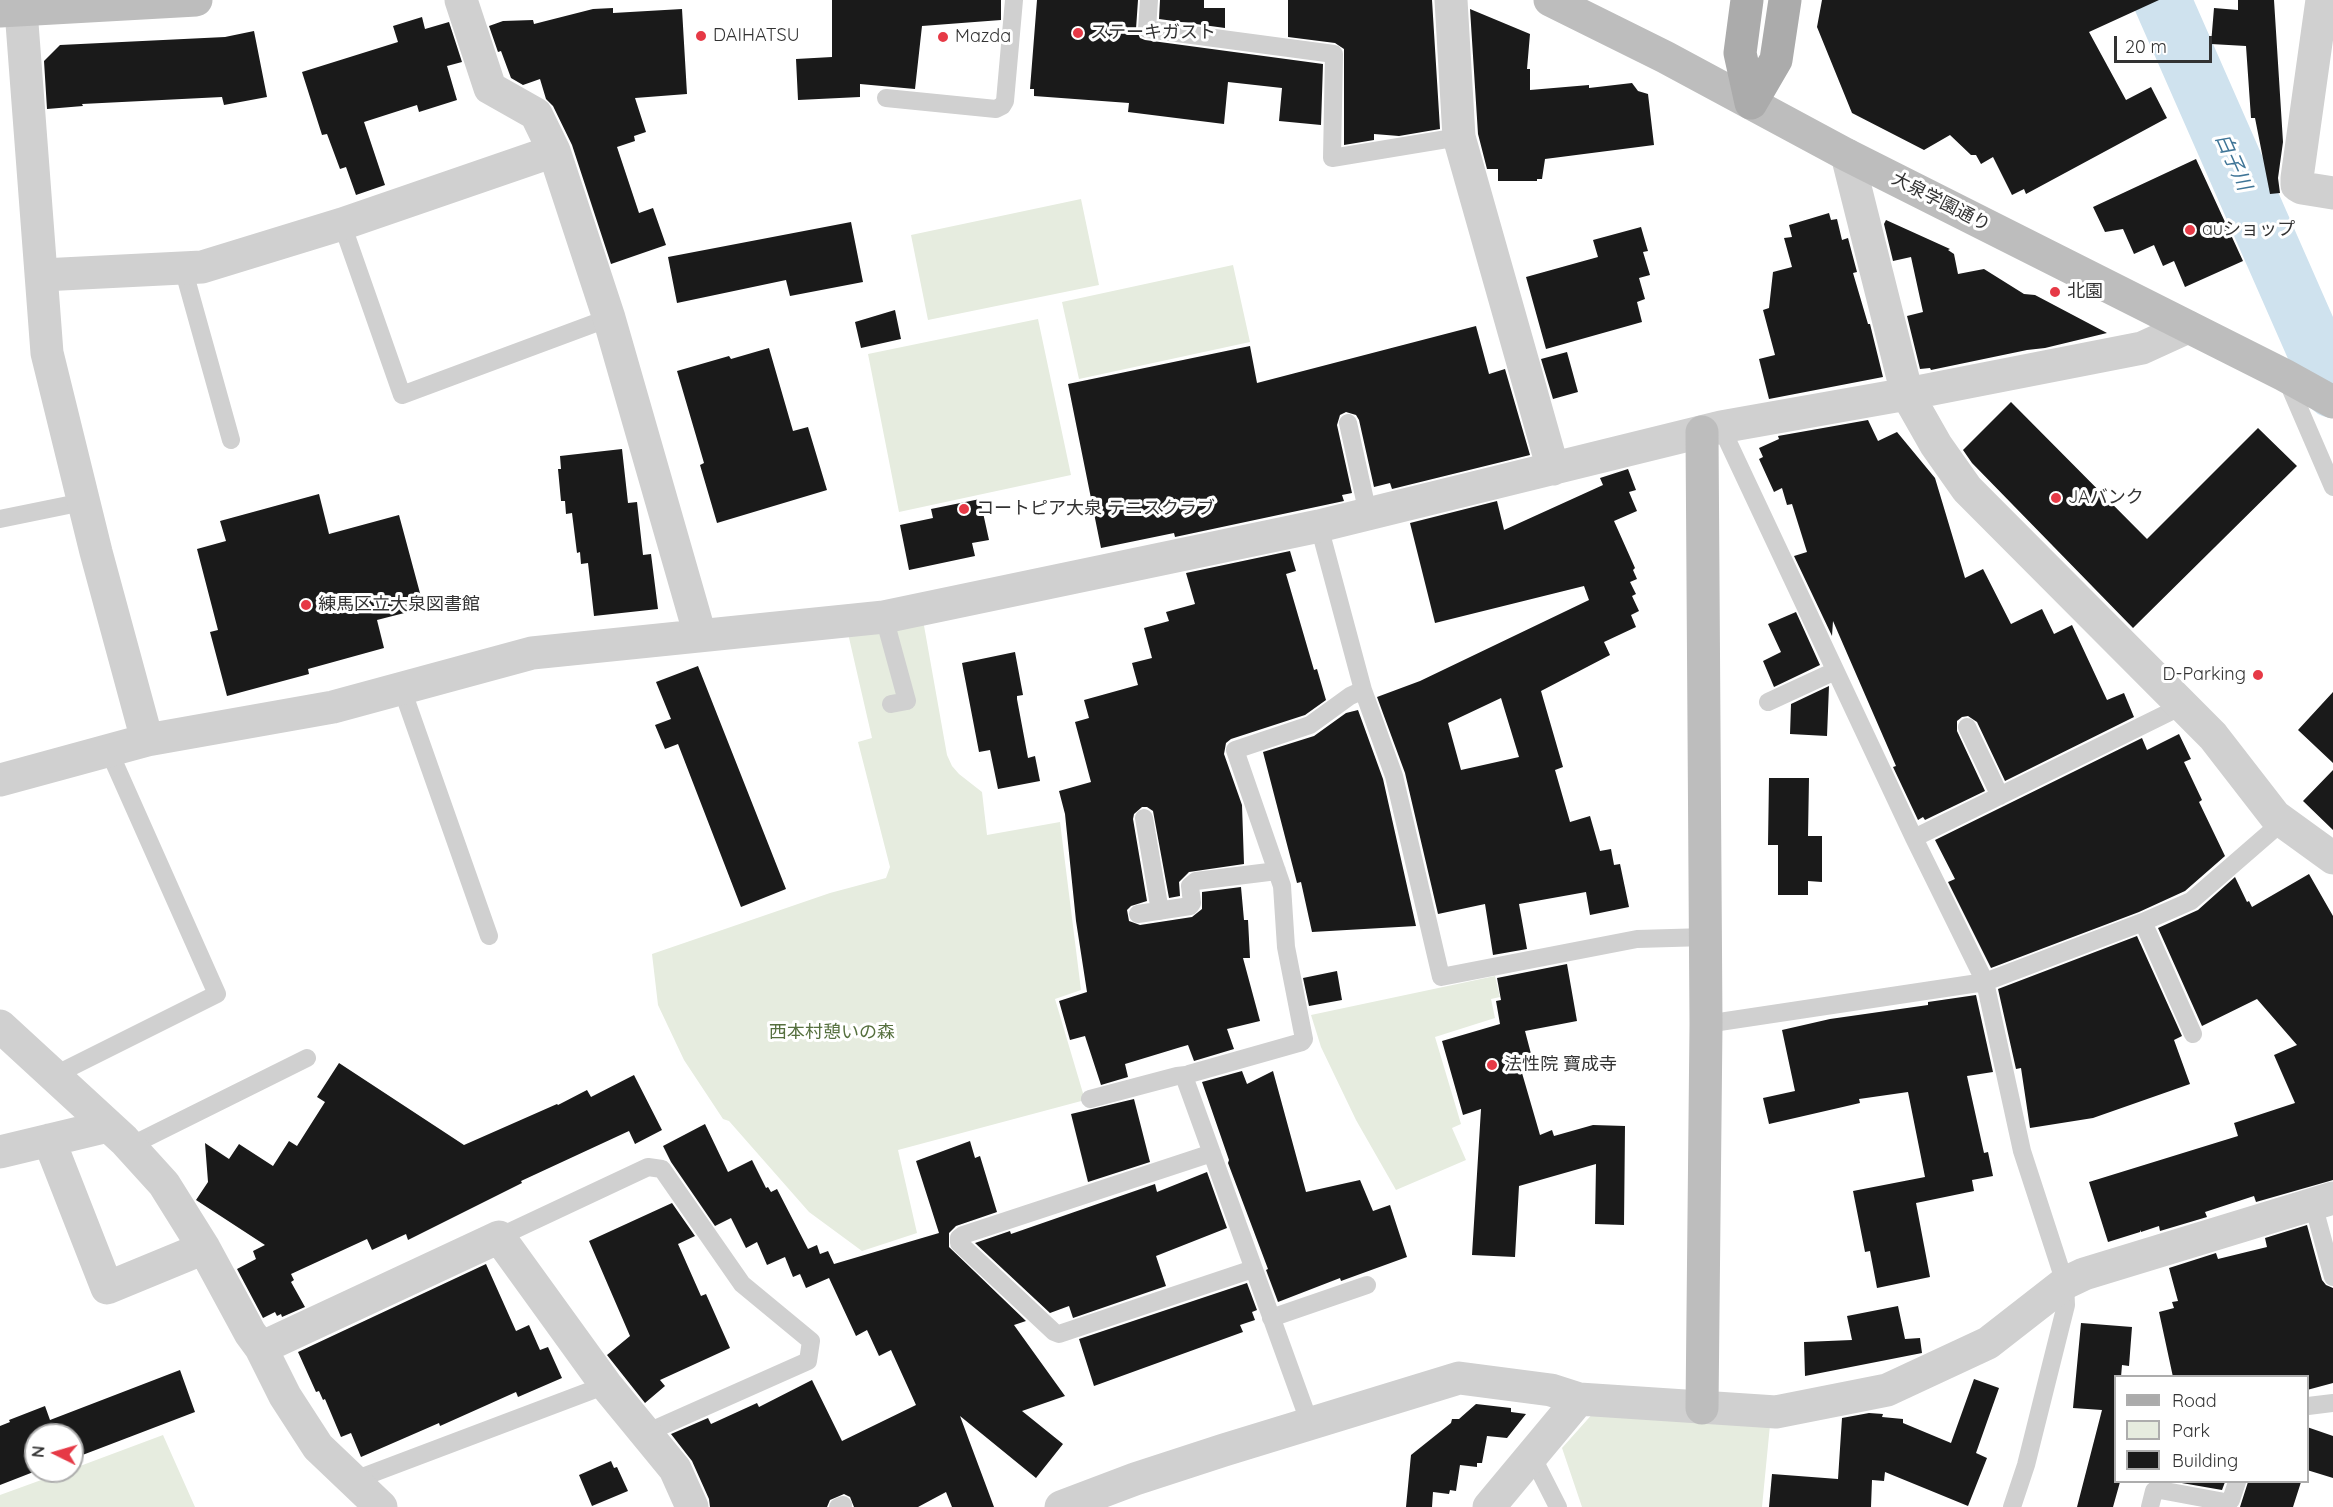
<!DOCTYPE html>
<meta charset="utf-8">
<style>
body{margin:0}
#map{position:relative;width:2333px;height:1507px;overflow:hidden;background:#fff;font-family:Quicksand,sans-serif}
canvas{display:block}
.legend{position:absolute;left:2114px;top:1375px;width:195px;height:108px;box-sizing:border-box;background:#fff;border:2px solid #adadad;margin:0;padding:8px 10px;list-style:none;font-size:18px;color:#333}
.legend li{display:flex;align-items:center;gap:12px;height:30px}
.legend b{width:30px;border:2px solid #adadad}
.north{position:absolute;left:24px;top:1423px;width:60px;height:60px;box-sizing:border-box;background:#fff;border:2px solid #adadad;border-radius:50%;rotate:275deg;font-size:16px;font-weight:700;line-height:24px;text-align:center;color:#333}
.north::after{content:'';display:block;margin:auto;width:21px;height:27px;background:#e63946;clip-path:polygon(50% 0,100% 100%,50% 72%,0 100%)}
.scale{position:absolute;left:2114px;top:36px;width:98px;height:27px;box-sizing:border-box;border:3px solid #333;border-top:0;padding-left:8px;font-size:18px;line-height:21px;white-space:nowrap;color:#333;-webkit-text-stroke:4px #fff;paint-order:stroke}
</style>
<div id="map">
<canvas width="2333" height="1507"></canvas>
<ul class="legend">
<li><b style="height:8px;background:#ababab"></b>Road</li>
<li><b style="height:16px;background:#e6ecdf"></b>Park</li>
<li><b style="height:16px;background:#1a1a1a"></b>Building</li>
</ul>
<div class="north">N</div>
<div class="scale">20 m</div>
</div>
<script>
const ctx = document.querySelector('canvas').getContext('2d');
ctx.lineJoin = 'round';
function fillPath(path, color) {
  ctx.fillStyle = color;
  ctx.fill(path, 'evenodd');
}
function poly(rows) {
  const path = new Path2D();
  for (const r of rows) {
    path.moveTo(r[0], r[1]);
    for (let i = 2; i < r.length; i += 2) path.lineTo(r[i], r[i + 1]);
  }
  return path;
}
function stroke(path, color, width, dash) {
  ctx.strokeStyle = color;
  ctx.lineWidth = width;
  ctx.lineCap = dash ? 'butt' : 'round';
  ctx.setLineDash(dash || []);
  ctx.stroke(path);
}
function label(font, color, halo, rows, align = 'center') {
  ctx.font = font + ' Quicksand,"Noto Sans JP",sans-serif';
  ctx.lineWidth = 6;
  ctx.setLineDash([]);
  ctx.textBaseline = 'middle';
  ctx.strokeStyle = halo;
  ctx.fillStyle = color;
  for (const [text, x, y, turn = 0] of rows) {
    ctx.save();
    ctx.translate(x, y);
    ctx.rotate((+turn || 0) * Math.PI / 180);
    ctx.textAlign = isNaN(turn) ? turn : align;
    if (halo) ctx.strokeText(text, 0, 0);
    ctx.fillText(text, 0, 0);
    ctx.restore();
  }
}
fillPath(poly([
 [1081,199,1099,285,928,320,911,235],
 [1233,265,1250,342,1079,379,1062,302],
 [1038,319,1071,475,899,512,868,354],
 [923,620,947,755,952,766,959,774,982,792,987,835,1060,822,1081,990,1055,999,1085,1100,898,1150,917,1233,862,1251,809,1212,729,1121,723,1119,684,1060,658,1005,652,954,830,893,886,878,890,867,858,742,872,738,847,629],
 [1495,976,1500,997,1491,999,1495,1018,1435,1037,1461,1124,1452,1128,1466,1160,1396,1190,1356,1120,1321,1047,1311,1015],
 [1595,1411,1770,1425,1762,1507,1582,1507,1562,1448],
 [163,1435,195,1507,0,1507,0,1495,66,1471,72,1471,72,1469]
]), '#e6ecdf');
stroke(poly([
 [2162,0,2333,389]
]), '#cfe2ee', 58);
fillPath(poly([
 [832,0,1001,0,1001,20,922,26,915,89,860,84,860,97,798,100,796,59,832,57],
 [1037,0,1138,0,1136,29,1140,38,1145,40,1323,64,1321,125,1279,121,1282,88,1228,82,1224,124,1128,112,1129,103,1034,96,1034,89,1030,89],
 [1160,0,1204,0,1204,8,1225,8,1225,28,1159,19],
 [1288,0,1432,0,1440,129,1399,136,1374,134,1374,140,1344,145,1344,49,1335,43,1288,37],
 [1822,0,2159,0,2089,32,2126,100,2151,87,2167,118,2026,194,2024,189,2012,195,1993,157,1981,164,1976,155,1971,155,1950,135,1924,150,1852,113,1817,27],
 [2238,0,2274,0,2283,142,2278,178,2280,193,2270,194,2255,118,2251,118,2246,46,2211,44,2214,8,2238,10],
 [613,8,613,13,682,9,687,94,635,98,646,132,634,136,635,141,617,147,639,213,653,208,666,245,611,264,572,145,553,106,546,99,540,79,523,85,511,78,501,51,498,52,489,26,503,21,533,20,534,24,593,9],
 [1470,9,1530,34,1527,69,1530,69,1530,90,1589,85,1589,88,1632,83,1638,91,1648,94,1654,145,1545,159,1542,179,1537,179,1537,181,1498,181,1498,169,1487,169,1478,134],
 [422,17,425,29,449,22,462,62,447,66,457,100,419,112,417,105,364,122,385,185,356,195,346,167,340,169,327,134,322,135,302,72,398,42,393,26],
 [254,31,267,97,224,105,222,97,82,104,83,106,47,109,44,61,60,45,225,37],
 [2196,159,2243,261,2185,287,2174,261,2163,266,2154,245,2134,254,2123,229,2105,232,2093,207],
 [1829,213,1831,220,1837,219,1842,240,1848,238,1857,272,1853,273,1868,324,1870,324,1883,377,1769,399,1759,359,1775,355,1763,310,1769,308,1773,272,1792,267,1784,238,1792,237,1789,225],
 [1886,220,1950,249,1948,250,1954,254,1958,274,1984,269,2024,294,2035,295,2107,333,2045,348,2027,350,1931,370,1930,368,1920,369,1907,316,1923,312,1911,257,1893,261,1884,224],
 [851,222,863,282,790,296,786,280,677,303,668,257],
 [1641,227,1648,251,1643,252,1650,275,1639,278,1645,299,1637,302,1642,322,1546,349,1526,277,1598,257,1593,240],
 [895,310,901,339,861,348,855,322],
 [1476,326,1489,374,1505,369,1530,455,1392,489,1390,483,1374,487,1359,420,1356,415,1346,412,1340,415,1337,425,1352,493,1342,495,1344,501,1175,537,1174,533,1101,548,1068,384,1250,346,1257,383],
 [769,348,793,431,808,427,827,490,717,523,700,465,704,463,677,371,729,356,731,359],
 [1567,352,1578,392,1553,399,1541,359],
 [2011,402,2147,539,2258,428,2297,466,2133,628,1972,463,1963,450],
 [1868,420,1878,441,1897,432,1935,478,1965,578,1983,569,2011,624,2042,609,2054,634,2072,625,2107,700,2124,693,2134,717,2005,781,1977,722,1968,716,1962,717,1957,721,1957,731,1985,791,1925,820,1923,817,1918,820,1893,767,1896,766,1833,621,1832,636,1794,556,1807,552,1792,504,1787,505,1782,488,1774,492,1759,459,1763,457,1759,448,1779,439,1778,436],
 [622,449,628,503,637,502,643,555,651,554,658,609,594,616,588,563,581,564,580,552,577,553,572,513,566,514,565,501,561,501,558,469,561,469,560,456],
 [1628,469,1636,490,1629,492,1637,511,1614,521,1635,568,1633,570,1637,579,1630,582,1636,594,1632,596,1639,611,1631,615,1636,627,1604,642,1610,655,1541,691,1563,767,1555,770,1570,822,1590,816,1600,851,1611,849,1614,865,1620,864,1629,907,1590,915,1586,892,1519,904,1527,949,1493,955,1485,904,1438,914,1405,773,1377,697,1420,681,1589,600,1584,586,1435,623,1410,523,1497,501,1504,530,1603,485,1600,478],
 [1501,698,1519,757,1461,770,1448,723],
 [319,494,329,534,399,515,424,608,377,620,384,648,308,669,309,674,227,696,210,632,218,630,197,549,226,541,220,521],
 [980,499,989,540,972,543,975,556,909,570,900,525,933,518,931,509],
 [1290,551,1296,571,1286,574,1314,670,1317,669,1326,700,1305,715,1231,739,1226,743,1224,754,1242,805,1244,864,1189,872,1179,882,1180,896,1169,898,1153,811,1147,807,1142,807,1134,814,1133,819,1147,901,1131,906,1127,910,1129,921,1140,925,1192,917,1202,909,1202,892,1241,887,1244,920,1248,920,1250,958,1243,958,1260,1021,1227,1029,1234,1049,1194,1061,1188,1045,1181,1047,1125,1064,1128,1077,1101,1085,1085,1036,1070,1040,1059,1001,1087,992,1076,921,1065,814,1059,791,1091,782,1075,722,1089,718,1084,700,1138,685,1132,663,1152,658,1144,628,1169,621,1166,612,1195,604,1186,573],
 [1796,612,1820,665,1774,687,1763,661,1781,652,1768,624],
 [1015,652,1023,695,1017,696,1017,699,1028,758,1035,756,1040,781,998,789,990,750,979,752,962,663],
 [698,666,786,889,741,907,678,744,665,749,655,725,671,719,656,682],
 [1829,686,1827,736,1790,734,1791,704],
 [2333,692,2333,763,2298,730],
 [1358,710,1383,779,1416,926,1312,932,1301,882,1297,883,1263,752,1314,736,1346,713],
 [2179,734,2191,759,2184,762,2202,800,2199,802,2225,856,2185,891,2139,912,1991,968,1948,882,1955,879,1935,840,2142,738,2147,750],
 [2333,770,2333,830,2303,801],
 [1769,778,1809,778,1808,836,1822,836,1822,882,1808,881,1808,895,1778,895,1778,845,1768,845],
 [2309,874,2333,916,2333,1180,2256,1202,2254,1196,2205,1212,2207,1217,2160,1231,2159,1226,2141,1232,2141,1230,2140,1232,2108,1242,2089,1182,2238,1136,2234,1123,2295,1103,2274,1055,2297,1045,2257,999,2202,1026,2158,928,2198,910,2235,877,2247,902,2249,901,2252,907],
 [2137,936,2182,1036,2174,1040,2190,1084,2093,1118,2030,1128,2021,1068,2016,1069,1998,989],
 [1567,964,1577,1021,1525,1031,1535,1069,1522,1073,1540,1135,1552,1130,1554,1136,1593,1125,1625,1126,1624,1225,1595,1224,1596,1164,1519,1186,1515,1257,1472,1255,1481,1109,1463,1115,1442,1041,1500,1024,1496,1001,1501,1000,1497,978],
 [1337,971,1342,1000,1309,1006,1303,978],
 [1976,995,1993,1072,1967,1076,1984,1153,1988,1152,1993,1176,1972,1180,1974,1191,1916,1203,1930,1277,1877,1288,1870,1251,1865,1252,1853,1191,1925,1177,1908,1092,1859,1099,1860,1103,1769,1124,1763,1098,1795,1091,1782,1030,1830,1019,1928,1005,1928,1002],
 [339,1063,464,1145,557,1104,558,1105,587,1090,591,1097,634,1075,662,1130,635,1144,629,1131,521,1181,522,1183,408,1240,406,1234,372,1250,367,1239,291,1274,294,1280,291,1282,305,1307,282,1317,281,1314,277,1316,275,1312,263,1318,237,1269,256,1259,253,1251,265,1245,196,1200,208,1182,205,1143,229,1159,239,1144,273,1166,289,1141,297,1146,325,1102,317,1097],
 [1242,1071,1247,1084,1273,1071,1306,1192,1360,1180,1373,1211,1390,1205,1407,1257,1341,1281,1340,1278,1278,1302,1266,1270,1268,1269,1228,1163,1229,1160,1202,1082],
 [1134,1099,1150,1162,1088,1182,1071,1114],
 [705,1124,728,1172,752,1160,766,1188,768,1187,771,1192,777,1189,808,1249,817,1245,820,1254,828,1251,834,1264,939,1233,916,1161,970,1141,975,1158,980,1156,997,1212,956,1226,949,1233,949,1247,1026,1321,1014,1325,1065,1396,1022,1411,1063,1444,1036,1478,960,1416,994,1507,952,1507,946,1492,918,1507,854,1507,850,1497,844,1494,830,1500,827,1507,710,1507,709,1499,692,1461,671,1434,708,1418,711,1424,757,1403,759,1407,812,1380,842,1441,916,1405,891,1350,879,1356,867,1330,856,1336,829,1278,806,1288,800,1274,793,1277,785,1257,767,1265,757,1242,746,1248,731,1218,715,1226,671,1162,663,1146],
 [1207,1172,1227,1228,1156,1256,1166,1286,1073,1318,1069,1306,1050,1313,975,1243,1010,1231,1011,1234,1155,1184,1157,1192],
 [672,1203,695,1236,678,1244,701,1296,706,1294,730,1348,660,1380,665,1386,645,1403,607,1355,630,1336,589,1241],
 [2307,1225,2322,1280,2326,1285,2333,1288,2333,1383,2307,1390,2307,1377,2173,1377,2159,1312,2174,1308,2172,1302,2178,1301,2169,1268,2216,1253,2218,1259,2267,1247,2265,1238],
 [486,1264,516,1331,529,1325,540,1350,548,1347,562,1378,518,1397,516,1392,440,1426,439,1423,361,1457,351,1433,341,1437,325,1399,323,1400,319,1391,316,1392,298,1352],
 [1247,1283,1257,1310,1252,1312,1255,1320,1240,1325,1243,1332,1094,1386,1079,1339],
 [1898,1306,1905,1339,1920,1338,1922,1353,1805,1376,1804,1342,1852,1340,1847,1316],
 [2081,1323,2132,1327,2129,1366,2122,1365,2121,1377,2115,1377,2115,1482,2120,1482,2113,1507,2077,1507,2102,1410,2073,1408],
 [180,1370,195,1412,72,1459,72,1435,36,1435,36,1471,0,1485,0,1426,10,1422,9,1420,45,1406,50,1420],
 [1974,1379,1999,1388,1976,1453,1987,1458,1968,1506,1885,1472,1884,1481,1872,1480,1871,1507,1769,1507,1772,1474,1838,1479,1842,1418,1869,1413,1883,1414,1882,1417,1903,1419,1903,1423,1951,1443],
 [1476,1404,1511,1408,1511,1412,1526,1414,1507,1438,1487,1436,1482,1463,1477,1463,1477,1467,1460,1465,1456,1491,1450,1490,1449,1494,1433,1492,1432,1507,1406,1507,1411,1455,1451,1423,1452,1419,1459,1419],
 [2307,1427,2333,1436,2333,1478,2307,1470],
 [611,1461,614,1468,617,1467,628,1491,592,1506,579,1475],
 [2176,1482,2225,1482,2222,1490],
 [2248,1482,2301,1482,2293,1507,2240,1507]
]), '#1a1a1a');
stroke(poly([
 [1149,0,1147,29,1334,54,1332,158,1459,137],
 [886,98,996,109,1002,106,1005,101,1014,0],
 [342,224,402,395,609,318],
 [183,268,231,440],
 [2286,378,2333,487],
 [1348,423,1368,514],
 [1721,427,1914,838,1985,982,2022,1151,2065,1283,2066,1305,2026,1465,2012,1507],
 [0,519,83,502],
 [1319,526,1363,690,1394,776,1441,977,1637,939,1706,937],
 [884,617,907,701,891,704],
 [402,689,489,936],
 [1768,702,1835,671],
 [1967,727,2000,796],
 [1144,818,1160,911],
 [1914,838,2184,705],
 [1138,914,1190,906,1192,903,1190,886,1196,881,1277,871],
 [2143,922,2193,1034],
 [1706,1024,1985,982,2143,922,2191,901,2282,822],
 [53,1076,217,994,109,751],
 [1090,1099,1177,1076,1186,1075],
 [130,1146,307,1058],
 [1212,1153,963,1235,959,1238,959,1243,1054,1332,1059,1334,1253,1269],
 [2313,1204,2333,1277],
 [499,1237,648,1167,662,1169,742,1284,811,1341,808,1361,646,1433],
 [1271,1318,1367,1285],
 [2308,1406,2333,1403],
 [1310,1424,1185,1079,1189,1074,1302,1042,1304,1039,1286,947,1282,886,1235,750,1310,725,1350,696,1363,690],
 [1532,1456,1558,1507],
 [352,1481,606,1385],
 [838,1507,843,1505],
 [2150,1507,2154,1491,2160,1490,2225,1502,2231,1500,2237,1482]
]), '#d0d0d0', 18);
stroke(poly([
 [461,0,490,88,536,114,554,151,609,318,700,635],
 [1451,0,1459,137,1553,469],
 [2322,0,2297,178,2297,185,2302,188,2333,193],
 [21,10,47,353,96,552,147,740],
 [1847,155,1907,394,1936,445,1967,489,2213,736,2275,816,2333,858],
 [42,275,202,267,342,224,554,151],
 [0,780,147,740,333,707,532,653,884,617,1319,526,1721,427,1907,394,2142,348,2188,327],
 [0,1026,124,1140,164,1184,204,1248,250,1333,261,1348,285,1396,318,1447,381,1507],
 [49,1140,107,1288,204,1248],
 [0,1152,108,1126],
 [261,1348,499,1237,606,1385,675,1469,692,1507],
 [1061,1507,1135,1479,1224,1450,1459,1378,1551,1390,1579,1399,1776,1412,1887,1390,1988,1343,2065,1283,2084,1274,2333,1198],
 [1489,1507,1579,1399]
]), '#d0d0d0', 33);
stroke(poly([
 [1550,0,1665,57,1847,155,2284,375,2333,402],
 [0,11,196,0],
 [1702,1408,1706,1024,1702,432]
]), '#bdbdbd', 33);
stroke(poly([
 [1747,0,1740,53,1751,103],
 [1751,103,1776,60,1785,0]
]), '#ababab', 33);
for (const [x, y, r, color] of [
 [1078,33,6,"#e63946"],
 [701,36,6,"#e63946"],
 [943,37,6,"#e63946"],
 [2190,230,6,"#e63946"],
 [2055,292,6,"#e63946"],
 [2056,498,6,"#e63946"],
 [964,509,6,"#e63946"],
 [306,605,6,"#e63946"],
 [2258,675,6,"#e63946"],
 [1492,1065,6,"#e63946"]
]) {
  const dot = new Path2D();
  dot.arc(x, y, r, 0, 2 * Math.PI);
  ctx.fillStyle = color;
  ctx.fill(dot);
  stroke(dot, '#fff', 2);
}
label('18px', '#333', '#fff', [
 ["ステーキガスト",1090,33],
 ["DAIHATSU",713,36],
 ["Mazda",955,37],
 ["auショップ",2202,230],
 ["北園",2067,292],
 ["JAバンク",2068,498],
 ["コートピア大泉 テニスクラブ",976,509],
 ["練馬区立大泉図書館",318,605],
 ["D-Parking",2246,675,"right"],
 ["法性院 寶成寺",1504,1065]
], 'left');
label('18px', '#333', '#fff', [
 ["大泉学園通り",1941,202,27]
]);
label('18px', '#56703f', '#fff', [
 ["西本村憩いの森",832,1033]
]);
label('italic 20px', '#3f7597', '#fff', [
 ["白子川",2233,162,66]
]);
</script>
